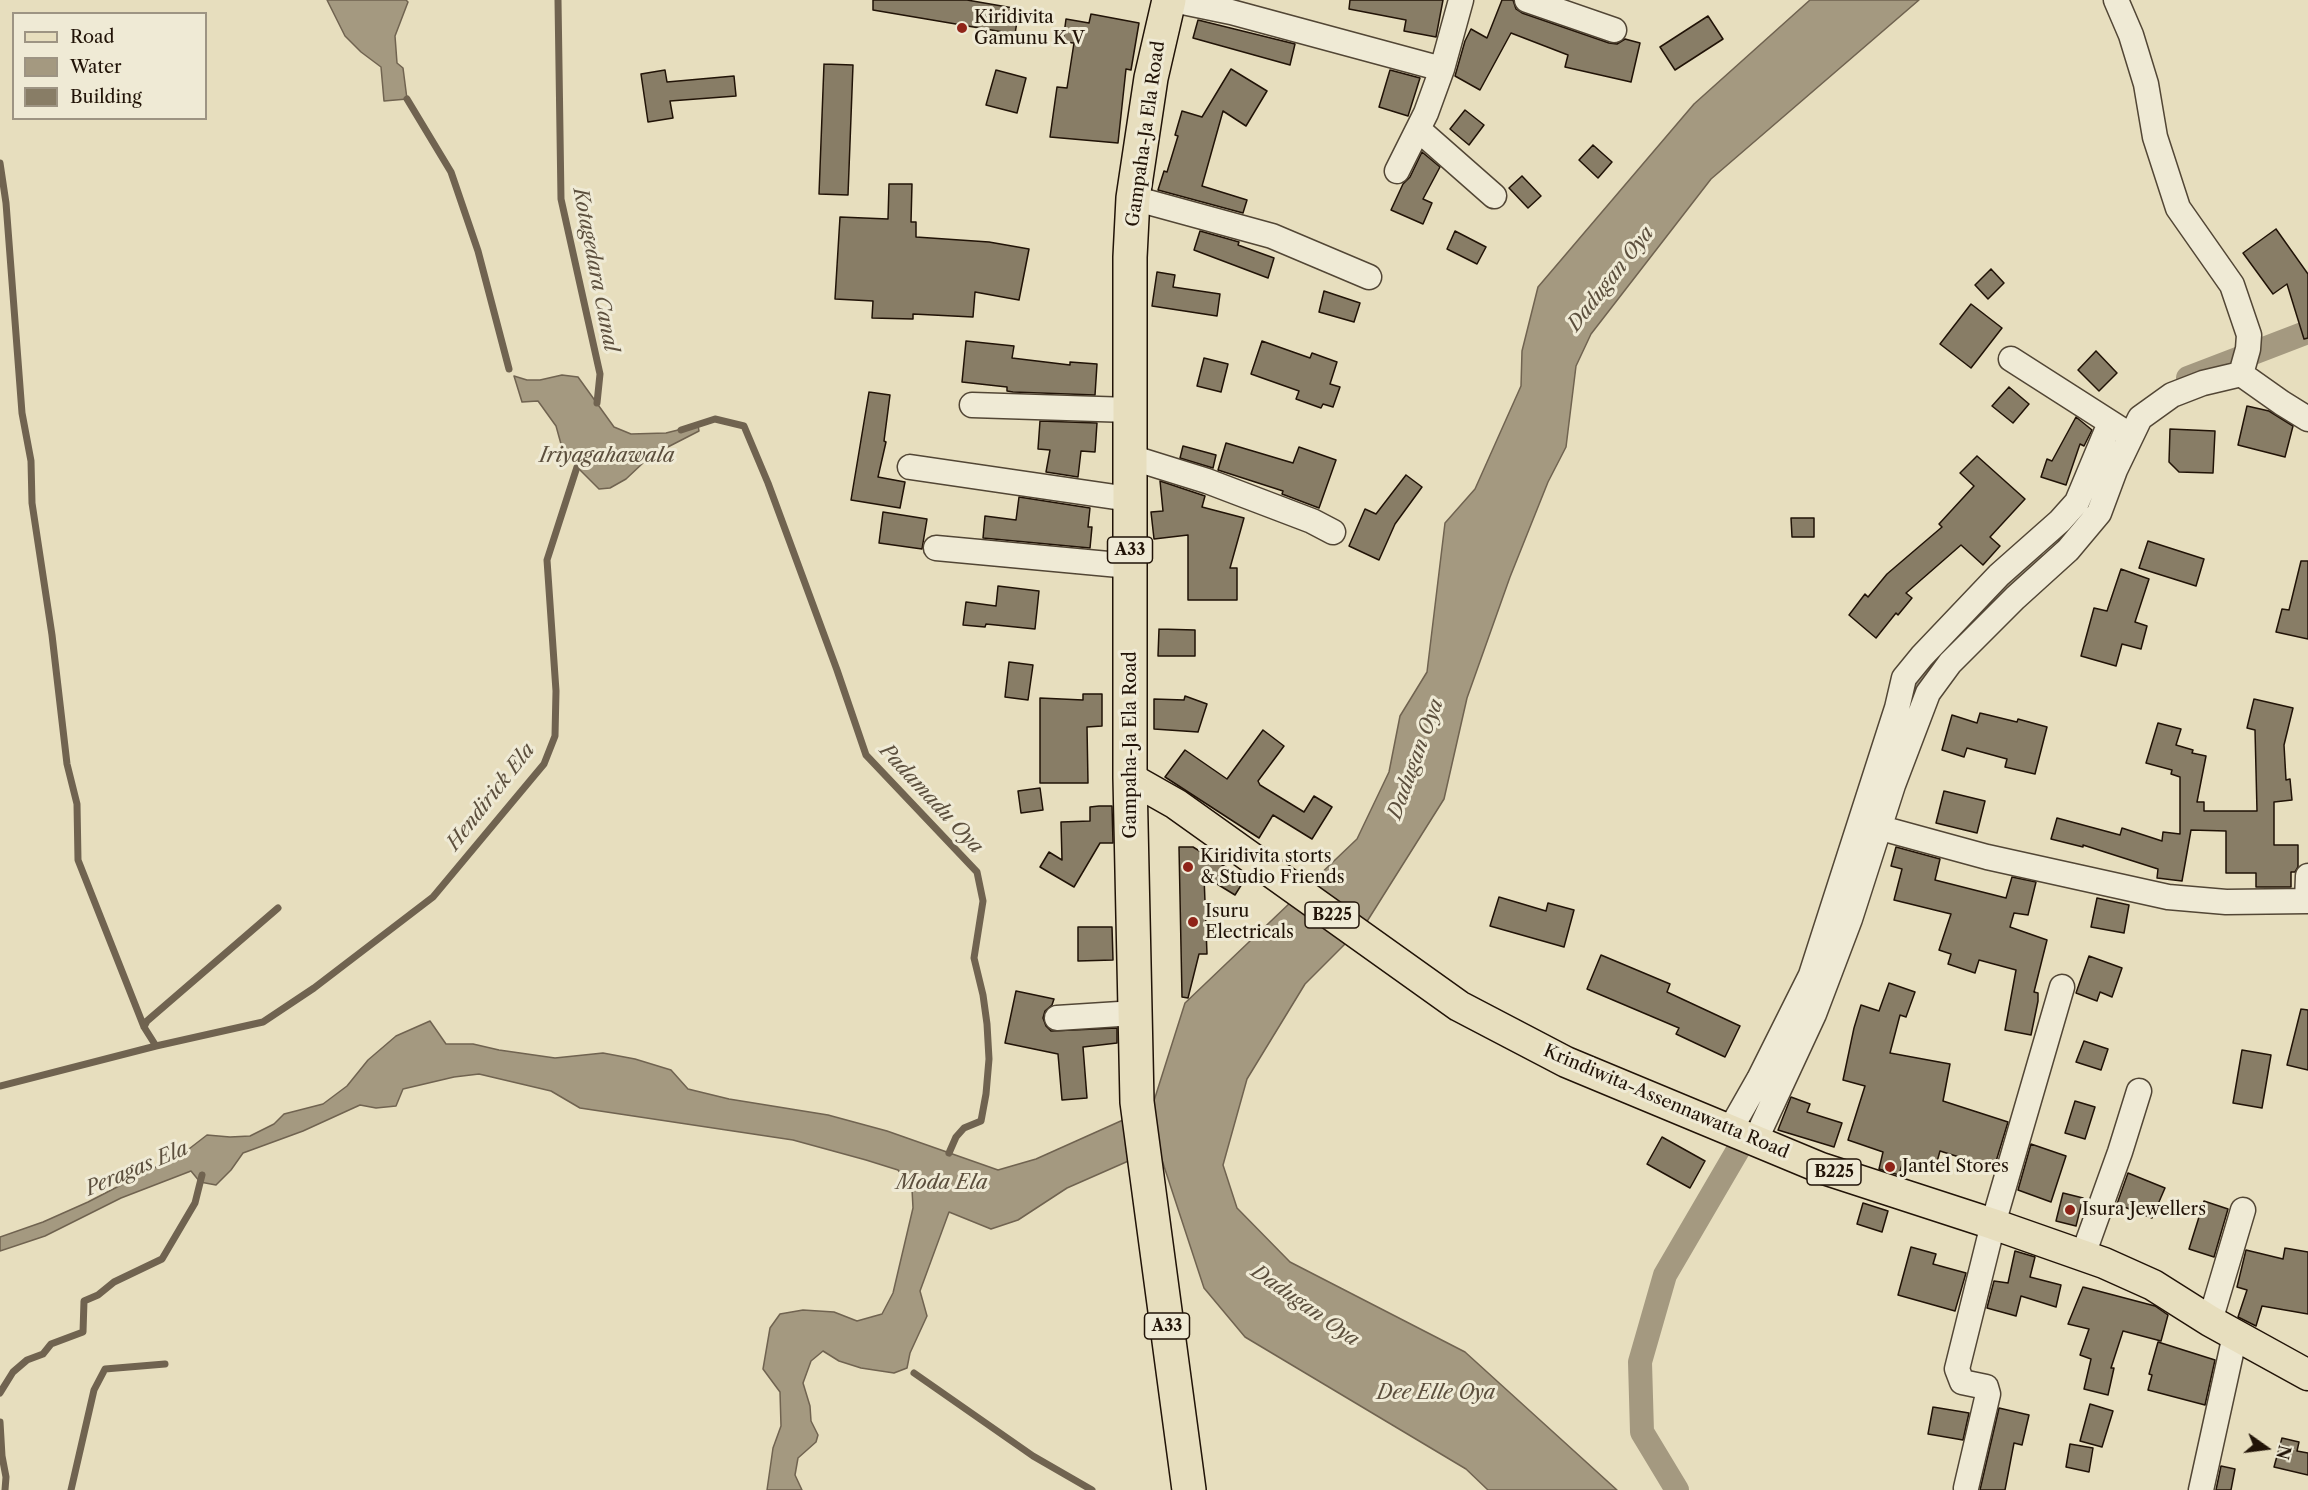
<!DOCTYPE html>
<style>
body{margin:0}
#map{position:relative;width:2308px;height:1490px;overflow:hidden;background:#e7debe;font-family:"Libre Caslon Text",serif}
canvas{display:block}
.legend{position:absolute;left:12px;top:12px;width:195px;height:108px;box-sizing:border-box;background:#efead5;border:2px solid #9d9483;margin:0;padding:8px 10px;list-style:none;font-size:18px;color:#211307}
.legend li{display:flex;align-items:center;gap:12px;height:30px}
.legend b{width:30px;border:2px solid #9d9483}
.north{position:absolute;left:2236px;top:1418px;width:60px;height:60px;-webkit-text-stroke:4px #efead5;paint-order:stroke;rotate:104deg;font-size:16px;font-weight:700;line-height:24px;text-align:center;color:#211307}
.north::after{content:'';display:block;margin:auto;width:21px;height:27px;background:#211307;clip-path:polygon(50% 0,100% 100%,50% 72%,0 100%)}
</style>
<div id="map">
<canvas width="2308" height="1490"></canvas>
<ul class="legend">
<li><b style="height:8px;background:#e7debe"></b>Road</li>
<li><b style="height:16px;background:#a49980"></b>Water</li>
<li><b style="height:16px;background:#887d66"></b>Building</li>
</ul>
<div class="north">N</div>
</div>
<script>
const ctx = document.querySelector('canvas').getContext('2d');
ctx.lineJoin = 'round';
function fillPath(path, color) {
  ctx.fillStyle = color;
  ctx.fill(path, 'evenodd');
}
function poly(rows) {
  const path = new Path2D();
  for (const r of rows) {
    path.moveTo(r[0], r[1]);
    for (let i = 2; i < r.length; i += 2) path.lineTo(r[i], r[i + 1]);
  }
  return path;
}
function stroke(path, color, width, dash) {
  ctx.strokeStyle = color;
  ctx.lineWidth = width;
  ctx.lineCap = dash ? 'butt' : 'round';
  ctx.setLineDash(dash || []);
  ctx.stroke(path);
}
function label(font, color, halo, rows, align = 'center') {
  ctx.font = font + ' "Libre Caslon Text",serif';
  ctx.lineWidth = 6;
  ctx.setLineDash([]);
  ctx.textBaseline = 'middle';
  ctx.strokeStyle = halo;
  ctx.fillStyle = color;
  for (const [text, x, y, turn = 0] of rows) {
    ctx.save();
    ctx.translate(x, y);
    ctx.rotate((+turn || 0) * Math.PI / 180);
    ctx.textAlign = isNaN(turn) ? turn : align;
    if (halo) ctx.strokeText(text, 0, 0);
    ctx.fillText(text, 0, 0);
    ctx.restore();
  }
}
const water = poly([
 [327,0,406,0,408,2,395,36,397,63,403,68,407,99,384,101,381,67,361,52,345,36,327,0],
 [1810,0,1919,0,1711,179,1591,334,1576,366,1566,447,1548,482,1510,577,1467,698,1444,799,1366,923,1305,984,1247,1079,1223,1165,1237,1208,1290,1262,1465,1352,1617,1490,1488,1490,1466,1469,1245,1337,1204,1288,1158,1148,1067,1188,1018,1220,991,1229,949,1212,920,1291,927,1316,910,1353,907,1368,894,1373,861,1368,839,1361,823,1351,811,1361,803,1383,810,1406,811,1421,818,1435,816,1442,798,1458,795,1475,802,1490,767,1490,773,1448,781,1426,780,1392,763,1369,770,1328,780,1314,803,1310,834,1312,857,1321,882,1314,893,1293,913,1208,912,1189,898,1170,866,1160,793,1140,580,1108,551,1091,479,1074,454,1077,403,1089,396,1106,376,1108,360,1105,303,1131,243,1153,231,1170,216,1185,200,1182,191,1171,121,1198,45,1236,0,1251,0,1237,43,1222,88,1202,185,1152,207,1135,230,1137,250,1136,274,1124,284,1114,323,1104,347,1086,368,1060,396,1036,430,1021,446,1044,473,1044,499,1050,555,1058,603,1053,635,1059,671,1070,688,1089,729,1099,828,1115,887,1131,998,1170,1036,1159,1152,1107,1185,1003,1357,839,1389,772,1400,716,1427,672,1445,523,1475,489,1521,386,1522,351,1538,287,1694,104,1810,0],
 [562,375,578,377,614,427,631,434,666,433,698,425,699,431,662,450,643,463,626,479,610,488,599,489,577,467,561,444,556,426,538,401,522,402,514,376,527,380,540,380,562,375]
]);
fillPath(water, '#a49980');
stroke(water, '#706350', 1.5);
stroke(poly([
 [558,0,561,199,600,374,597,403],
 [407,99,451,172,478,251,509,369],
 [0,163,6,203,22,413,31,461,32,503,52,635,67,764,77,804,78,860,144,1027,156,1046],
 [681,430,715,419,744,426,768,483,837,670,866,755,977,872,983,901,974,958,983,995,987,1024,989,1059,986,1094,981,1121,964,1128,956,1137,949,1153],
 [144,1027,147,1021,278,908],
 [0,1086,156,1046,263,1022,314,988,433,897,544,764,555,736,556,691,547,560,577,467],
 [914,1373,1033,1456,1092,1490],
 [0,1393,13,1372,27,1360,43,1354,51,1344,83,1332,84,1301,98,1295,114,1282,162,1259,195,1203,202,1175],
 [0,1422,2,1456,6,1477,5,1490],
 [71,1490,94,1390,105,1369,165,1364]
]), '#706350', 7);
stroke(poly([
 [2188,378,2308,332],
 [1909,711,1925,674,1991,600,2032,560],
 [1677,1490,1642,1432,1640,1362,1665,1275,1738,1150,1752,1120]
]), '#a49980', 24);
const building = poly([
 [873,0,967,0,1019,9,1015,34,873,10,873,0],
 [1350,0,1443,0,1436,37,1404,31,1406,20,1349,9,1350,0],
 [1502,0,1513,0,1516,9,1522,13,1609,43,1617,44,1625,39,1640,43,1631,82,1565,67,1568,55,1511,33,1480,90,1455,76,1465,41,1471,29,1487,38,1502,0],
 [1091,14,1139,23,1131,70,1126,69,1118,143,1050,137,1057,87,1067,88,1074,43,1063,42,1066,19,1089,23,1091,14],
 [1708,16,1723,39,1675,70,1660,47,1708,16],
 [1198,20,1295,44,1290,65,1193,38,1198,20],
 [824,64,853,65,848,195,819,194,824,64],
 [1231,69,1267,91,1246,126,1223,111,1202,186,1247,200,1243,213,1158,190,1164,171,1167,172,1178,136,1175,135,1182,111,1202,117,1231,69],
 [665,70,667,82,734,76,736,96,670,101,673,118,648,122,641,74,665,70],
 [996,70,1026,78,1017,113,986,105,996,70],
 [1390,70,1420,78,1408,116,1379,107,1390,70],
 [1465,110,1484,125,1469,145,1450,129,1465,110],
 [1593,145,1612,162,1598,178,1579,160,1593,145],
 [1422,152,1440,167,1423,199,1432,203,1423,224,1391,210,1403,184,1410,177,1422,152],
 [1522,176,1541,196,1528,208,1509,188,1522,176],
 [889,184,912,184,911,222,916,222,916,237,989,242,1029,249,1019,300,975,292,973,317,913,314,913,319,872,318,873,301,835,299,840,217,888,219,889,184],
 [2276,229,2308,274,2308,338,2304,339,2287,284,2273,294,2243,253,2276,229],
 [1200,231,1239,242,1238,245,1274,258,1268,278,1194,250,1200,231],
 [1455,231,1486,247,1477,264,1447,249,1455,231],
 [1991,269,2004,283,1988,299,1975,285,1991,269],
 [1157,272,1175,275,1173,287,1220,294,1217,316,1152,306,1157,272],
 [1324,291,1360,303,1354,322,1319,312,1324,291],
 [1971,304,2002,328,1971,368,1940,344,1971,304],
 [966,341,1014,346,1012,358,1070,365,1070,362,1097,364,1095,395,1013,392,1007,391,1007,387,962,382,966,341],
 [1262,341,1310,358,1312,353,1337,362,1330,384,1340,387,1333,407,1323,404,1321,408,1296,399,1299,391,1251,374,1262,341],
 [2096,351,2117,373,2099,391,2078,370,2096,351],
 [1204,358,1228,364,1221,392,1197,386,1204,358],
 [2009,387,2029,404,2013,423,1992,406,2009,387],
 [869,392,890,395,884,441,886,442,878,477,905,482,900,508,851,500,869,392],
 [2247,406,2269,411,2293,426,2285,457,2238,445,2247,406],
 [2076,417,2092,430,2084,446,2080,444,2066,485,2041,477,2047,459,2052,461,2076,417],
 [1040,421,1097,423,1095,452,1081,451,1078,477,1046,472,1050,450,1038,449,1040,421],
 [2170,429,2215,431,2213,473,2179,472,2169,462,2170,429],
 [1226,443,1293,463,1299,447,1336,460,1319,508,1282,494,1283,491,1218,470,1226,443],
 [1183,446,1216,455,1213,468,1180,458,1183,446],
 [1977,456,2025,499,1990,537,2000,546,1983,565,1961,545,1906,593,1912,598,1898,615,1896,613,1876,638,1849,615,1865,594,1868,597,1887,574,1942,527,1939,524,1974,486,1960,473,1977,456],
 [1406,475,1422,487,1395,524,1379,560,1349,546,1365,509,1376,514,1406,475],
 [1160,481,1205,496,1202,507,1244,518,1230,568,1237,568,1237,600,1188,600,1188,535,1154,539,1151,512,1163,511,1160,481],
 [1019,497,1090,508,1088,527,1092,527,1090,548,983,538,985,516,1016,520,1019,497],
 [883,512,927,519,922,549,879,543,883,512],
 [1791,518,1814,518,1814,537,1792,537,1791,518],
 [2148,541,2204,559,2196,586,2139,568,2148,541],
 [2301,561,2308,561,2308,639,2276,632,2282,609,2289,610,2301,561],
 [2121,569,2149,579,2135,622,2147,626,2141,649,2122,644,2116,666,2081,656,2094,608,2107,611,2121,569],
 [998,586,1039,591,1035,629,986,624,985,627,963,625,966,602,996,606,998,586],
 [1159,629,1195,630,1195,656,1158,656,1159,629],
 [1009,662,1033,665,1028,700,1005,697,1009,662],
 [1083,694,1102,694,1102,726,1087,727,1088,783,1040,783,1040,698,1083,700,1083,694],
 [1185,696,1207,704,1198,732,1154,729,1154,699,1184,700,1185,696],
 [2254,699,2293,708,2284,745,2286,780,2290,779,2292,800,2274,802,2274,845,2298,845,2298,867,2295,872,2291,872,2291,887,2256,887,2256,873,2226,873,2226,831,2191,830,2182,881,2157,878,2158,869,2083,845,2083,847,2051,839,2057,818,2120,835,2122,828,2162,841,2163,832,2180,834,2180,777,2171,774,2172,770,2146,763,2158,723,2181,729,2176,745,2193,750,2192,753,2206,756,2197,802,2204,802,2204,811,2257,811,2255,730,2247,728,2254,699],
 [1980,713,2017,722,2018,719,2047,727,2035,774,2005,767,2007,759,1967,748,1964,757,1942,750,1952,715,1977,723,1980,713],
 [1263,730,1284,746,1258,781,1260,785,1304,812,1314,796,1332,807,1312,839,1273,815,1259,838,1165,777,1185,750,1227,779,1263,730],
 [1040,788,1043,810,1021,813,1018,791,1040,788],
 [1944,791,1985,801,1977,833,1936,823,1944,791],
 [1099,806,1112,806,1113,843,1100,843,1074,887,1040,867,1049,852,1062,860,1061,822,1090,821,1090,807,1099,806],
 [1179,847,1193,847,1245,879,1235,895,1204,876,1207,954,1199,954,1188,998,1182,997,1179,847],
 [1896,847,1940,859,1935,880,2006,898,2012,877,2036,882,2028,915,2014,913,2010,927,2047,940,2034,992,2038,993,2038,1001,2031,1035,2005,1030,2016,970,1979,960,1975,973,1948,964,1951,954,1939,950,1951,914,1894,900,1902,869,1891,866,1896,847],
 [1499,897,1546,911,1548,903,1574,910,1564,947,1490,926,1499,897],
 [2097,898,2129,905,2124,933,2091,927,2097,898],
 [1078,927,1112,927,1113,960,1078,961,1078,927],
 [1601,955,1670,984,1667,992,1740,1026,1725,1057,1676,1034,1679,1028,1587,989,1601,955],
 [2089,956,2122,968,2112,997,2100,992,2097,1001,2076,993,2089,956],
 [1889,983,1915,992,1906,1017,1900,1015,1890,1053,1950,1064,1943,1101,2008,1122,1994,1168,1940,1151,1935,1169,1903,1161,1899,1175,1879,1169,1883,1152,1848,1140,1865,1086,1843,1080,1854,1028,1861,1005,1879,1011,1889,983],
 [1016,991,1054,999,1052,1005,1045,1011,1043,1018,1046,1026,1051,1031,1117,1028,1117,1043,1083,1047,1087,1098,1062,1100,1058,1054,1005,1043,1016,991],
 [2301,1009,2308,1010,2308,1070,2287,1065,2301,1009],
 [2084,1041,2108,1049,2101,1070,2076,1062,2084,1041],
 [2242,1050,2271,1055,2262,1108,2233,1103,2242,1050],
 [1791,1097,1810,1104,1807,1112,1842,1123,1834,1147,1778,1130,1791,1097],
 [2075,1101,2095,1107,2085,1139,2065,1133,2075,1101],
 [1662,1137,1705,1161,1690,1188,1647,1164,1662,1137],
 [2031,1144,2066,1156,2051,1202,2018,1190,2031,1144],
 [2128,1173,2165,1188,2152,1218,2117,1204,2128,1173],
 [2063,1193,2083,1198,2076,1226,2056,1221,2063,1193],
 [2204,1201,2228,1209,2214,1257,2189,1249,2204,1201],
 [1863,1203,1888,1211,1882,1232,1857,1224,1863,1203],
 [1911,1247,1936,1254,1933,1264,1966,1273,1955,1311,1898,1295,1911,1247],
 [2285,1248,2308,1252,2308,1314,2262,1306,2256,1326,2238,1317,2247,1290,2237,1287,2246,1250,2283,1259,2285,1248],
 [2015,1251,2035,1257,2030,1277,2061,1285,2056,1307,2021,1296,2016,1316,1987,1308,1994,1281,2008,1283,2015,1251],
 [2083,1287,2155,1306,2168,1315,2161,1341,2123,1331,2111,1368,2114,1368,2108,1395,2084,1389,2091,1359,2080,1355,2089,1329,2068,1324,2083,1287],
 [2158,1342,2215,1360,2205,1405,2148,1390,2152,1375,2149,1374,2158,1342],
 [2090,1404,2113,1411,2102,1447,2080,1441,2090,1404],
 [1933,1407,1969,1413,1963,1440,1928,1434,1933,1407],
 [1999,1408,2029,1415,2022,1445,2014,1443,2005,1490,1980,1490,1999,1408],
 [2282,1438,2299,1442,2297,1451,2308,1453,2308,1475,2274,1467,2282,1438],
 [2070,1444,2093,1448,2089,1472,2066,1467,2070,1444],
 [2221,1466,2235,1469,2231,1490,2216,1490,2221,1466]
]);
fillPath(building, '#887d66');
stroke(building, '#211307', 1.5);
const minor = poly([
 [1173,0,1231,12,1442,69],
 [1527,0,1614,30],
 [2116,0,2131,35,2146,84,2155,137,2178,208,2232,285,2249,335,2248,349,2241,374],
 [1419,130,1494,196],
 [1397,171,1426,113,1442,69,1461,0],
 [1133,198,1272,236,1369,277],
 [2011,359,2122,430],
 [972,405,1130,410],
 [1130,457,1207,481,1312,521,1333,532],
 [910,467,1129,499],
 [936,548,1130,566],
 [1881,828,1987,857,2168,897,2226,902,2308,901],
 [2307,901,2308,876],
 [1057,1018,1135,1013],
 [1730,1130,1759,1079,1811,975,1897,708,1904,678,1922,656,1999,575,2060,521,2077,502,2110,423],
 [1755,1141,1814,1014,1850,919,1893,785,1928,693,1950,663,2015,598,2068,550,2099,513,2115,470,2140,418,2172,395,2203,383,2241,374,2282,403,2308,419],
 [2083,1255,2120,1152,2139,1091],
 [2210,1321,2243,1210],
 [1966,1488,1988,1394,1986,1387,1962,1382,1957,1369,1993,1224,2062,987],
 [2201,1490,2235,1335]
]);
const major = poly([
 [1130,778,1176,804,1459,1006,1566,1062,1821,1168,1993,1224,2104,1263,2153,1285,2210,1321,2308,1375]
]);
const highway = poly([
 [1169,0,1151,78,1133,198,1130,257,1130,778,1137,1102,1189,1490]
]);
stroke(minor, '#524635', 27);
stroke(major, '#211307', 33);
stroke(highway, '#211307', 36);
stroke(minor, '#efead5', 24);
stroke(major, '#e7debe', 30);
stroke(highway, '#e7debe', 33);
for (const [x, y, r, color] of [
 [962,28,6,"#8f2418"],
 [1188,867,6,"#8f2418"],
 [1193,922,6,"#8f2418"],
 [1890,1167,6,"#8f2418"],
 [2070,1210,6,"#8f2418"]
]) {
  const dot = new Path2D();
  dot.arc(x, y, r, 0, 2 * Math.PI);
  ctx.fillStyle = color;
  ctx.fill(dot);
  stroke(dot, '#efead5', 2);
}
for (const [x, y, w] of [
 [1130,550,45],
 [1332,915,54],
 [1834,1172,54],
 [1167,1326,45]
]) {
  const box = new Path2D();
  box.roundRect(x - w / 2, y - 13, w, 26, 4.5);
  ctx.fillStyle = '#efead5';
  ctx.fill(box);
  stroke(box, '#211307', 1.5);
}
label('bold 16px', '#211307', null, [
 ["A33",1130,550],
 ["B225",1332,915],
 ["B225",1834,1172],
 ["A33",1167,1326]
]);
label('18px', '#211307', '#efead5', [
 ["Kiridivita",974,18],
 ["Gamunu K V",974,39],
 ["Kiridivita storts",1200,857],
 ["& Studio Friends",1200,878],
 ["Isuru",1205,912],
 ["Electricals",1205,933],
 ["Jantel Stores",1902,1167],
 ["Isura Jewellers",2082,1210]
], 'left');
label('18px', '#211307', '#efead5', [
 ["Gampaha-Ja Ela Road",1146,134,-82],
 ["Gampaha-Ja Ela Road",1131,745,-90],
 ["Krindiwita-Assennawatta Road",1666,1102,23]
]);
label('italic 20px', '#5c4f3d', '#efead5', [
 ["Kotagedara Canal",595,270,79],
 ["Dadugan Oya",1611,279,-52],
 ["Iriyagahawala",607,456],
 ["Dadugan Oya",1416,759,-70],
 ["Hendirick Ela",491,797,-52],
 ["Padamadu Oya",931,799,47],
 ["Peragas Ela",137,1169,-23],
 ["Moda Ela",942,1183],
 ["Dadugan Oya",1305,1306,35],
 ["Dee Elle Oya",1436,1393]
]);
</script>
